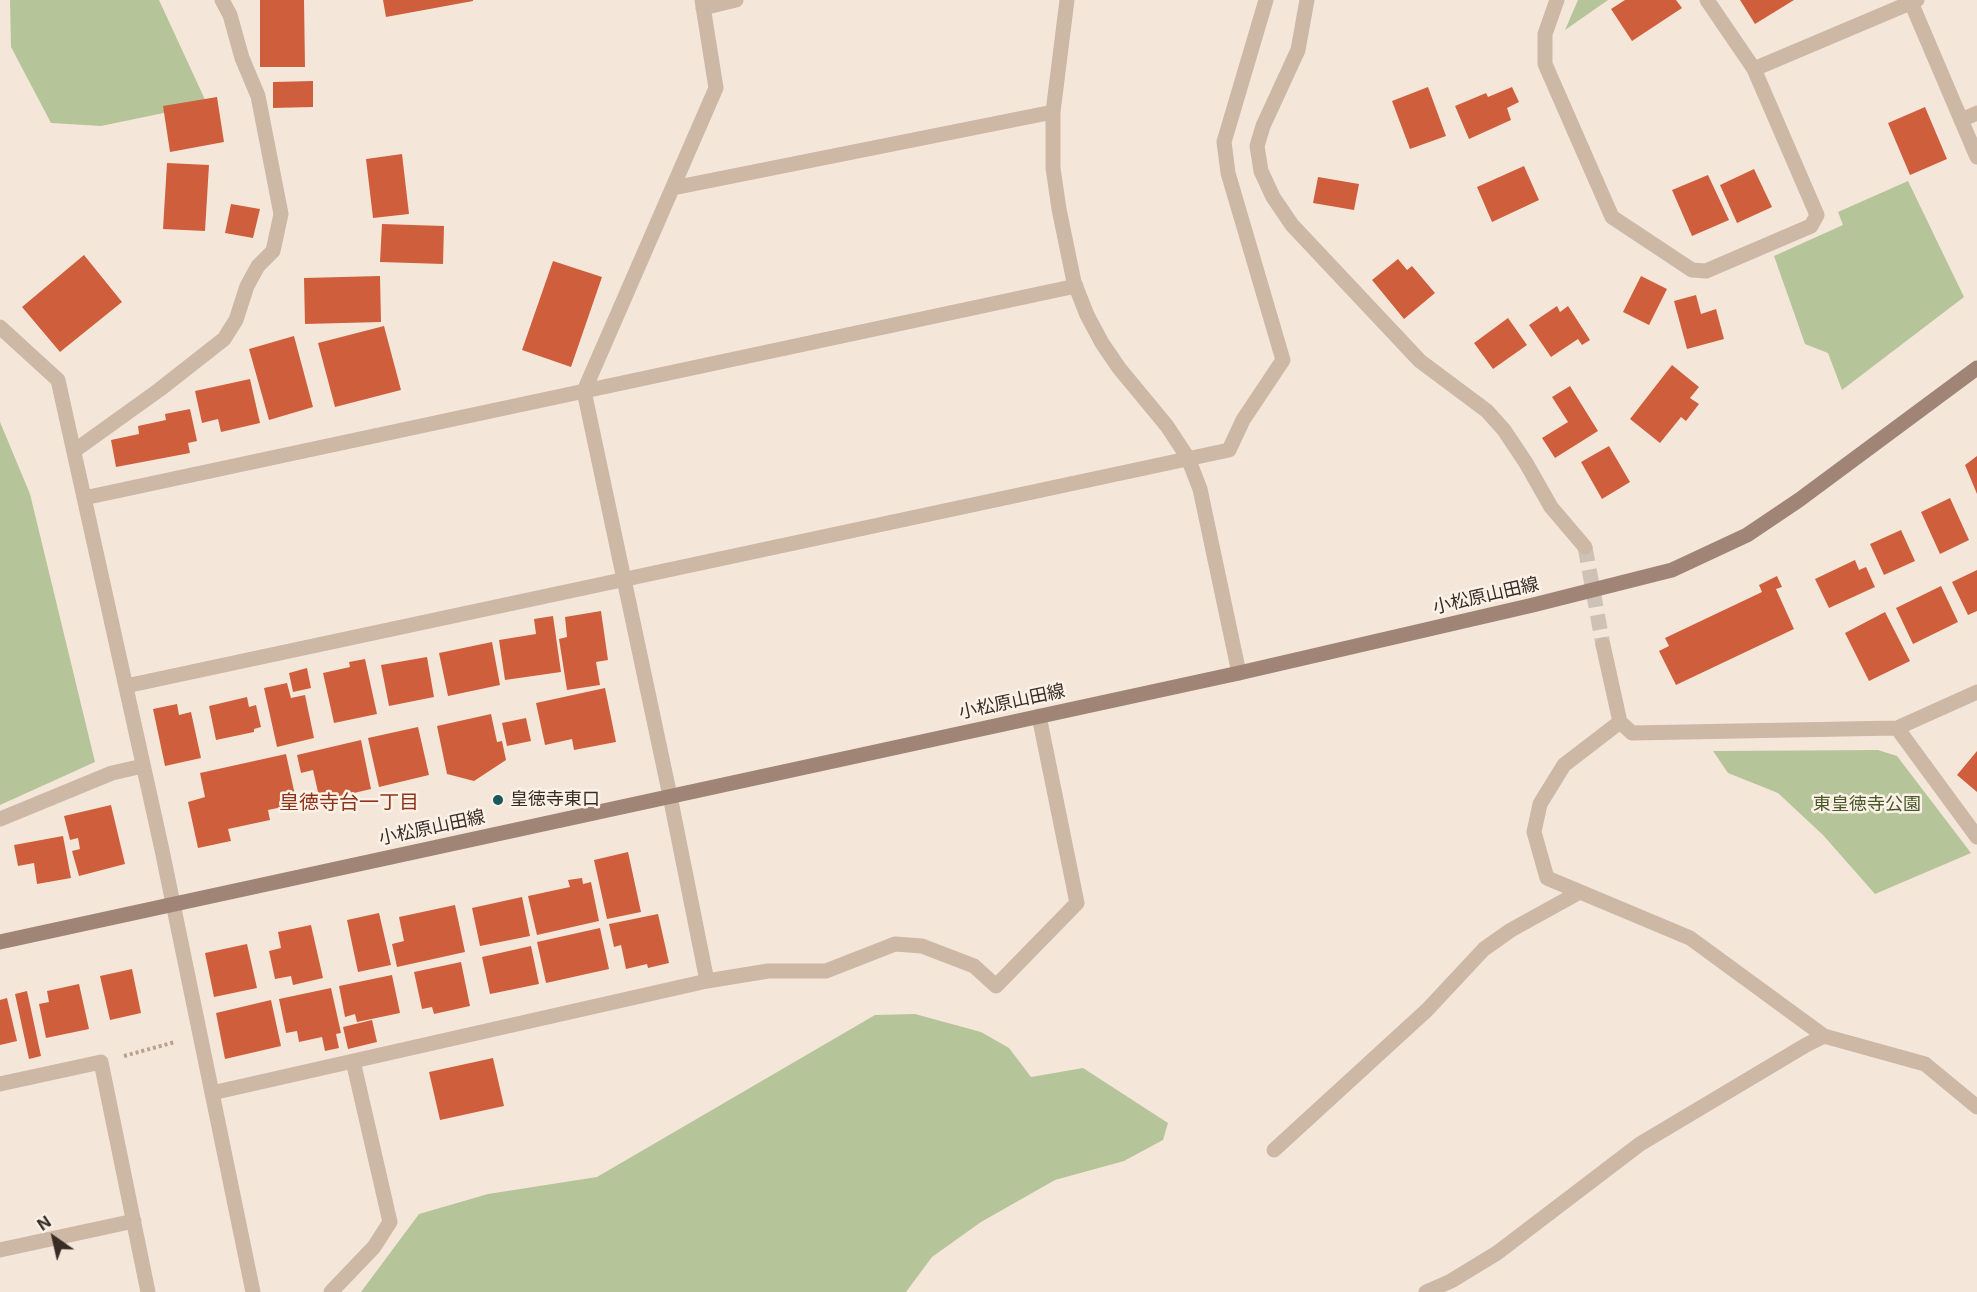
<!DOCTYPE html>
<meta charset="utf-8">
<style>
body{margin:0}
#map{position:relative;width:1977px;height:1292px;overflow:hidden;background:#f4e7da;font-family:Inter,sans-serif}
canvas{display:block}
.north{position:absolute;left:24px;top:1208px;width:60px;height:60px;-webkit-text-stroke:4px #fbf1e7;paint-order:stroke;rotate:326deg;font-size:16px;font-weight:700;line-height:24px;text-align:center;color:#382c27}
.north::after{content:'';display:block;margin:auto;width:21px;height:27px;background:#382c27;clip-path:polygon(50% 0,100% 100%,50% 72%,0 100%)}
</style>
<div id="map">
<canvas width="1977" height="1292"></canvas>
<div class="north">N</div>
</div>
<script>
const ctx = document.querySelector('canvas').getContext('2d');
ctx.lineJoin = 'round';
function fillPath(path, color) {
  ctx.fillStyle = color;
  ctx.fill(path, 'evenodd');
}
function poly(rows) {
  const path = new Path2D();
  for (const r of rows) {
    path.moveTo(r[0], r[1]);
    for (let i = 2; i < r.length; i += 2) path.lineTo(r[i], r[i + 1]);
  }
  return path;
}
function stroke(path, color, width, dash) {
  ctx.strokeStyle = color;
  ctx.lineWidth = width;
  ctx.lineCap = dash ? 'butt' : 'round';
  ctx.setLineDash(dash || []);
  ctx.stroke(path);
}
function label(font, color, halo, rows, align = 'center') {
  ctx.font = font + ' Inter,"Noto Sans JP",sans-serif';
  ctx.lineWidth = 5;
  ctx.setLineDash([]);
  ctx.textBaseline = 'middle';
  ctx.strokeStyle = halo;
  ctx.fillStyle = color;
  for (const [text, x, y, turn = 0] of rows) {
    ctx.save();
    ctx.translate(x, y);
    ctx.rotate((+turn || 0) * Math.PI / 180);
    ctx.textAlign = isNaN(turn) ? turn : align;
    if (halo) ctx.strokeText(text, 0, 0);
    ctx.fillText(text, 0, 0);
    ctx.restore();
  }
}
fillPath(poly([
 [10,0,159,0,207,104,101,126,51,123,11,47],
 [1578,0,1608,0,1565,30],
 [1908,181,1964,297,1842,390,1828,353,1805,344,1774,256,1843,225,1838,212],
 [0,422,30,494,95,762,0,805],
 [1878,750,1897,756,1971,853,1875,894,1823,835,1778,793,1728,773,1713,751],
 [915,1014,981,1032,1009,1048,1031,1077,1083,1068,1168,1123,1163,1140,1124,1161,1055,1180,981,1222,932,1257,906,1292,361,1292,419,1214,488,1194,597,1177,875,1015]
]), '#b6c499');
fillPath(poly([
 [260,0,304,0,305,67,260,67],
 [383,0,473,0,473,1,386,17],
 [1625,0,1676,0,1682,8,1632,41,1611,9],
 [1740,0,1794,0,1755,24],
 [313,81,313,107,273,108,273,82],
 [1428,87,1446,136,1410,149,1392,101],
 [1512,87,1519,102,1507,108,1511,120,1469,139,1455,106,1486,93,1488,97],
 [217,97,224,142,170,152,163,106],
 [1925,107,1947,159,1910,175,1888,123],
 [402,154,409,214,373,218,366,159],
 [167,163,209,165,205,231,163,229],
 [1524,166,1539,200,1492,222,1477,187],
 [1754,169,1772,207,1737,223,1720,185],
 [1708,175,1729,220,1692,236,1672,190],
 [1318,177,1359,184,1354,210,1313,203],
 [231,204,260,209,253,238,225,233],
 [382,224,444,226,443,264,380,262],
 [84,255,122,302,60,352,22,307],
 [1398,259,1407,270,1412,266,1435,293,1404,319,1372,280],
 [553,261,602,277,571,367,522,350],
 [380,276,381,322,305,324,304,278],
 [1641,276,1667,289,1649,325,1623,312],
 [1696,295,1701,314,1716,309,1724,339,1687,349,1674,301],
 [1557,306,1560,312,1568,306,1590,340,1582,345,1578,339,1551,357,1529,325],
 [1508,318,1527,345,1493,369,1474,343],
 [384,326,401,390,335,407,318,343],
 [294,336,313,407,269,420,249,349],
 [1672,365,1699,387,1690,398,1699,404,1686,421,1681,417,1660,443,1630,419],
 [250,379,260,423,221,432,218,419,202,423,195,391],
 [1570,386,1598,431,1555,458,1542,438,1568,422,1552,397],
 [190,409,197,441,188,443,190,453,116,467,111,440,139,434,138,426,166,420,165,414],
 [1609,446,1630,482,1602,499,1581,462],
 [1977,456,1977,494,1965,465],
 [1950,498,1969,540,1940,554,1921,512],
 [1901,530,1915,561,1884,575,1870,544],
 [1855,560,1859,570,1866,567,1875,587,1829,608,1815,579],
 [1977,570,1977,611,1968,615,1952,582],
 [1777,576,1782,587,1776,589,1794,629,1676,685,1659,651,1669,646,1665,638,1762,592,1759,585],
 [1941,586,1958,622,1913,644,1896,608],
 [601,611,608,660,596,662,600,685,567,690,559,639,567,637,565,617],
 [1885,612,1910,661,1869,681,1845,633],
 [553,616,561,672,505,680,499,640,536,634,534,619],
 [492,642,500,685,448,696,439,653],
 [427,657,434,697,389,706,381,665],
 [365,659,377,714,334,723,323,673,350,667,349,662],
 [307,668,311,688,293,692,289,673],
 [287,683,291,698,305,695,314,738,277,747,264,688],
 [605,688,616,742,574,750,572,739,545,745,536,703],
 [247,697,249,707,256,705,261,727,254,729,254,732,216,740,209,706],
 [177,704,179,715,191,712,201,758,165,766,153,709],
 [491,714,497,742,502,741,506,760,474,781,447,774,437,726],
 [526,718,531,741,507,746,502,723],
 [418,727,429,775,379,787,368,738],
 [361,740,371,789,320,801,313,770,301,773,297,755],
 [1977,751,1977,792,1957,775],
 [286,754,297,804,268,810,270,820,228,829,231,841,198,848,188,802,205,797,200,773],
 [111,805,125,864,79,876,72,851,80,849,78,838,70,840,64,816],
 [63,836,71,878,37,884,34,863,18,866,14,845],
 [628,852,641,912,607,919,594,860],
 [582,878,583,884,591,882,599,921,537,935,528,896,570,887,568,880],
 [522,897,530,936,480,946,472,908],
 [455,905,465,952,397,967,392,944,404,941,399,917],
 [379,913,391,965,358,972,347,920],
 [658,914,669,963,648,968,647,964,626,969,621,945,614,947,609,924],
 [311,925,323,978,293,985,291,976,275,979,269,951,281,948,278,932],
 [600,928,609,969,546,983,537,942],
 [247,944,257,988,214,997,205,953],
 [531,946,539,984,490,994,482,957],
 [461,962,470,1006,434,1014,432,1007,422,1009,414,972],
 [132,969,141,1013,110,1020,100,976],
 [392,975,400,1013,357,1022,355,1014,345,1017,339,986],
 [79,984,89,1029,46,1038,39,1004,49,1002,47,991],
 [331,988,341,1033,336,1034,339,1048,325,1051,322,1037,299,1042,297,1031,286,1033,279,999],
 [27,991,41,1056,29,1059,15,994],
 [7,998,17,1041,0,1045,0,1000],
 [271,1000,281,1046,225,1059,216,1013],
 [372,1020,377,1042,348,1049,343,1027],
 [493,1058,504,1106,440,1120,429,1072]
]), '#cf5f3c');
stroke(poly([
 [1585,547,1603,645]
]), '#cec2b6', 15, [15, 8]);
stroke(poly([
 [124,1056,175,1042]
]), '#b9a18f', 4, [3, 3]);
stroke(poly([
 [702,0,716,88,584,391,670,796,707,981],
 [1067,0,1053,112,1053,168,1059,209,1074,282,1087,315,1102,343,1119,368,1167,426,1188,458,1200,489,1239,673],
 [1307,0,1298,50,1263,126,1257,146,1261,171,1273,197,1292,225,1420,361,1487,411,1504,430,1526,463,1551,507,1585,547],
 [1557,0,1545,34,1545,64,1612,217,1692,270,1706,271,1811,226,1817,215,1754,69,1707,0],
 [1910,0,1977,157],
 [703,8,736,0],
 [1754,69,1917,0],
 [1961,120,1977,113],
 [673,188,1053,112],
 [0,327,58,380,162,850,253,1292],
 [74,451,159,390,224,339,236,320,247,286,258,266,273,251,281,214,258,96,242,58,230,15,222,0],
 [84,498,1076,286],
 [1603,645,1620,722,1632,733,1897,728,1977,692],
 [126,686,1229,450,1243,420,1283,360,1228,173,1224,142,1266,0],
 [1620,722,1564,765,1540,804,1534,832,1547,878,1690,938,1824,1036],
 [1897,728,1977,837],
 [0,819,112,773,143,766],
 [0,1084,101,1062,148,1292],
 [212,1093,707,981,768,971,826,971,895,944,922,946,974,966,996,986,1077,903,1039,716],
 [1274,1150,1427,1010,1484,949,1511,930,1578,893],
 [0,1250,134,1221],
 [331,1292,374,1247,390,1222,353,1061],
 [1426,1292,1451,1281,1497,1253,1640,1144,1806,1045,1824,1036,1925,1064,1977,1107]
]), '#cdb7a5', 15);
stroke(poly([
 [0,942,1239,673,1533,605,1672,570,1747,535,1799,500,1977,368]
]), '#a08576', 15);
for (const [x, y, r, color] of [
 [498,800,6,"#19585c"]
]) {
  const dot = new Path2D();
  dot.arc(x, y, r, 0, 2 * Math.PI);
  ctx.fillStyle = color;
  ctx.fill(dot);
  stroke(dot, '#fbf1e7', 2);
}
label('18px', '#382c27', '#fbf1e7', [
 ["小松原山田線",1486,596,-13],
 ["小松原山田線",1012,702,-12],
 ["小松原山田線",432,828,-12]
]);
label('18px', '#382c27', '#fbf1e7', [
 ["皇徳寺東口",510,800]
], 'left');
label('18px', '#475829', '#fbf1e7', [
 ["東皇徳寺公園",1867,805]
]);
label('20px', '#8d341a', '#fbf1e7', [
 ["皇徳寺台一丁目",349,803]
]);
</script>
